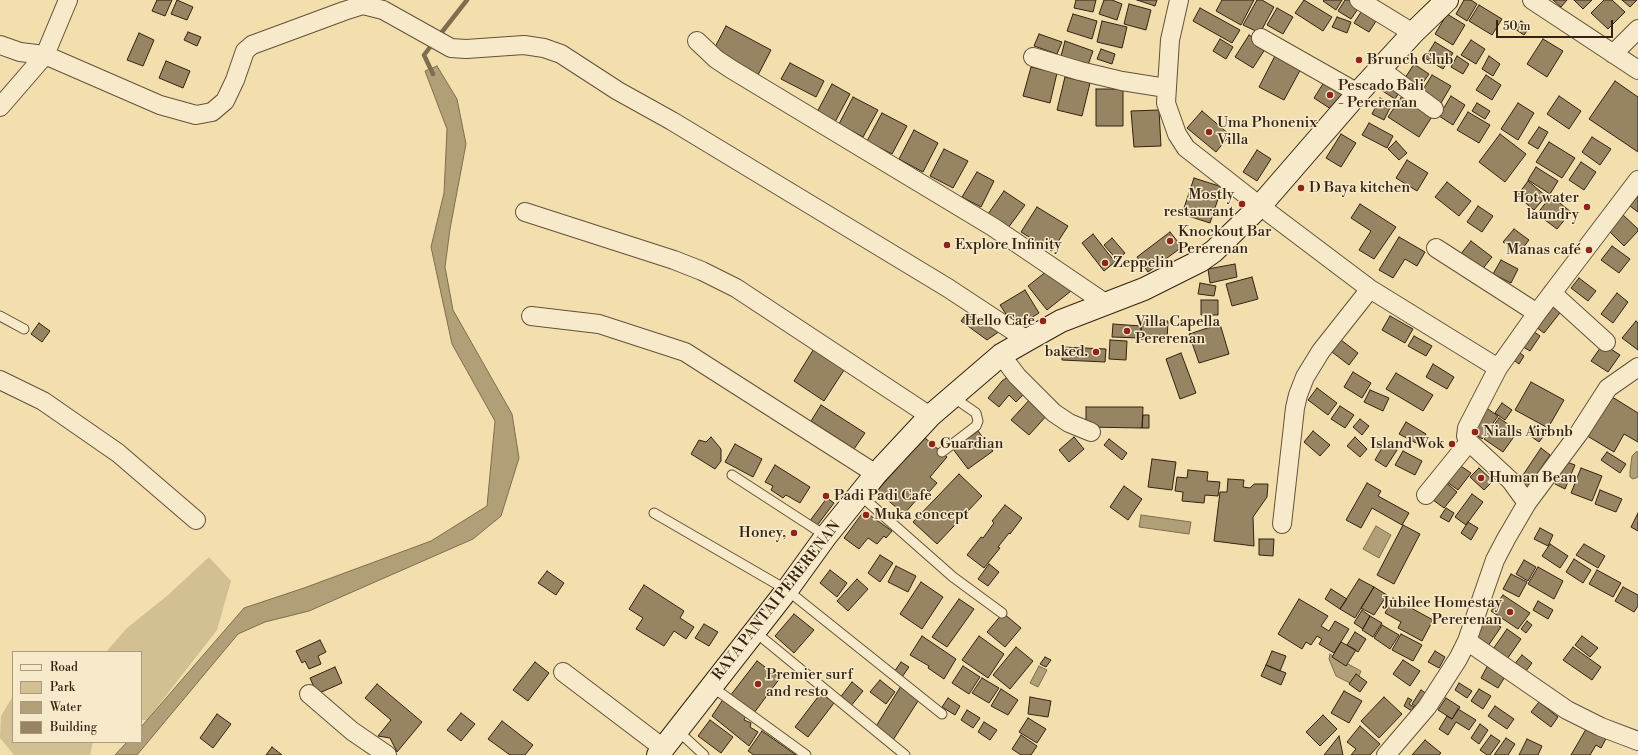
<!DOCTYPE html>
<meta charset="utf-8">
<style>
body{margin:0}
#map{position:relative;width:1638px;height:755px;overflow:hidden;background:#f2dfad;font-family:"Libre Bodoni",serif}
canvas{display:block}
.legend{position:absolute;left:12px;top:651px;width:130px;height:92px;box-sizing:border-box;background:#f7eaca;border:1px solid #a99a80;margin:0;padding:5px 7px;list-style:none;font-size:12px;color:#342211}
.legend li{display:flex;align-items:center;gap:8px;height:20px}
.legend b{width:20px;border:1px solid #a99a80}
.scale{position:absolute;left:1496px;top:20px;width:117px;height:18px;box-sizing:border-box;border:2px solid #342211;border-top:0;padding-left:5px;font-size:12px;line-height:14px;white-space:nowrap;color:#342211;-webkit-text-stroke:3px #f7eaca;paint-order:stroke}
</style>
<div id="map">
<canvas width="1638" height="755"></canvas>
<ul class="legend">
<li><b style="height:5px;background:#f7eaca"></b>Road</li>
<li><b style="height:11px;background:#d2bf92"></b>Park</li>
<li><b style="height:11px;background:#b19f78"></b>Water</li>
<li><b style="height:11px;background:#978462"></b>Building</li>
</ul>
<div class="scale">50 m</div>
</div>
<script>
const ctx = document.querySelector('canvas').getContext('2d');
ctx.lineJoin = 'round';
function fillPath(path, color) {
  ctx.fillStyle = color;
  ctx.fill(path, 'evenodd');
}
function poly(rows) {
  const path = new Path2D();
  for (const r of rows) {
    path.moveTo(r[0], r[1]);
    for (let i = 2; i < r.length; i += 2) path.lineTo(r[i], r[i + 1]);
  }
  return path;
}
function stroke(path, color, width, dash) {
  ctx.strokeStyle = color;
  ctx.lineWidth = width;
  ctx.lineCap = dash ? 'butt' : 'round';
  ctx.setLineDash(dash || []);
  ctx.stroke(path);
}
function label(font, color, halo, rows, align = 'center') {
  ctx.font = font + ' "Libre Bodoni",serif';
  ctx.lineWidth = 3;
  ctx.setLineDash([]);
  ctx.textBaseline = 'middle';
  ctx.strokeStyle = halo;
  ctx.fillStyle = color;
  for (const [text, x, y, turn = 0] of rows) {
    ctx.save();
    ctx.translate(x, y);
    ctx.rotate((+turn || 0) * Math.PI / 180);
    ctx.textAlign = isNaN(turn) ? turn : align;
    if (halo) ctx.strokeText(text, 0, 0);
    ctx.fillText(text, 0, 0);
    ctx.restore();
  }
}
fillPath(poly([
 [209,557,231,581,217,630,147,720,141,720,141,652,106,652,127,628,168,595],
 [13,696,13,742,93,742,90,755,14,755,0,738,1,716]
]), '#d2bf92');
const water = poly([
 [437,66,457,99,466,144,450,229,445,267,453,310,512,414,519,458,501,516,473,539,309,611,265,622,238,634,137,755,115,755,127,742,141,742,141,727,244,608,304,588,431,541,487,506,495,421,452,344,431,247,444,193,447,129,425,71,437,66],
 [1636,452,1638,452,1638,477,1633,479,1630,477,1630,471,1632,456,1636,452],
 [1141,515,1191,522,1189,534,1139,527,1141,515],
 [1376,526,1391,535,1379,558,1363,549,1376,526],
 [1330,654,1346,665,1348,664,1361,671,1359,676,1350,683,1336,676,1329,659,1330,654],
 [1039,666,1047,670,1038,687,1030,683,1039,666]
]);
fillPath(water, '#b19f78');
stroke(water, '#7f6d4f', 1);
stroke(poly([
 [438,37,467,0],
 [433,74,424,55,434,42]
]), '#7f6d4f', 4.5);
const building = poly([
 [157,0,172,0,165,16,152,11,157,0],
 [177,0,193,7,187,20,171,14,177,0],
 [1076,0,1096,0,1093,12,1074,8,1076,0],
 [1104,0,1112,0,1122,4,1117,20,1099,14,1104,0],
 [1137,0,1157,0,1155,6,1137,0],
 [1222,0,1254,0,1241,25,1216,11,1222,0],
 [1257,0,1262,0,1274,7,1260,33,1243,25,1257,0],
 [1304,0,1332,17,1323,31,1295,13,1304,0],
 [1324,0,1342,0,1336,10,1323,1,1324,0],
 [1345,0,1358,0,1362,3,1351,19,1338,11,1345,0],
 [1464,0,1471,0,1477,4,1467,21,1456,14,1464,0],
 [1553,0,1567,0,1561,7,1553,0],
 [1574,0,1592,0,1583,9,1574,0],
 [1604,0,1612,0,1625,12,1608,29,1591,13,1604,0],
 [1622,0,1637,0,1630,7,1622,0],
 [1129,4,1151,10,1146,30,1124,24,1129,4],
 [1479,5,1502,19,1492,35,1469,21,1479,5],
 [1200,8,1240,30,1232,43,1193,21,1200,8],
 [1277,8,1293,17,1283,34,1267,25,1277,8],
 [1363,9,1378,18,1369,32,1354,23,1363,9],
 [1073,14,1097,21,1092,39,1067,31,1073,14],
 [1447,14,1465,25,1453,45,1435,34,1447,14],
 [1337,17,1351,22,1347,33,1332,27,1337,17],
 [1102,21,1127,27,1122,48,1097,42,1102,21],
 [1521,21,1530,27,1524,35,1515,29,1521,21],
 [726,26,771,50,758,75,713,51,726,26],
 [188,32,201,37,197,46,184,40,188,32],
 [139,33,154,40,143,66,127,60,139,33],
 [1039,34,1062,42,1057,54,1034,46,1039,34],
 [1249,35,1267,46,1253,68,1235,57,1249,35],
 [1220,39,1233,47,1226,59,1213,51,1220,39],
 [1543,39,1563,51,1547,77,1527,64,1543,39],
 [1471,40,1485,49,1476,64,1461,55,1471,40],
 [1065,41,1093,51,1088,65,1061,56,1065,41],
 [1435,42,1453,53,1443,69,1425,58,1435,42],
 [1101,49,1115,54,1112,64,1097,59,1101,49],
 [1277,52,1303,65,1284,100,1259,87,1277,52],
 [1457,56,1469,64,1463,74,1451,67,1457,56],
 [1489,56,1500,64,1493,76,1482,69,1489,56],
 [166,61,190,71,183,88,159,78,166,61],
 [790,63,824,81,816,97,781,79,790,63],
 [1414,64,1429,74,1420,87,1405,78,1414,64],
 [1031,67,1057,73,1050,103,1023,96,1031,67],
 [1432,75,1451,86,1441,103,1422,91,1432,75],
 [1486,75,1501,85,1492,100,1476,90,1486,75],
 [1065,77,1090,83,1082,116,1057,110,1065,77],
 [1385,77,1402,88,1395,99,1378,88,1385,77],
 [1326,79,1346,91,1334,111,1314,98,1326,79],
 [1615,81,1638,97,1638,152,1589,119,1615,81],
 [832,84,850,94,835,122,817,112,832,84],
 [1096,89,1123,89,1123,126,1096,126,1096,89],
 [1404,93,1435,112,1419,137,1388,117,1404,93],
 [1451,96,1465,105,1453,125,1439,116,1451,96],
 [1559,96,1581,111,1569,129,1547,114,1559,96],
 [853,97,878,110,863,137,839,124,853,97],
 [1380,98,1392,104,1384,120,1372,114,1380,98],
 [1477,103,1490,111,1485,119,1472,111,1477,103],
 [1518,103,1534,113,1518,140,1501,129,1518,103],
 [1159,110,1161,146,1134,147,1131,111,1159,110],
 [1202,111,1230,135,1216,152,1187,128,1202,111],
 [1468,112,1490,125,1479,143,1457,130,1468,112],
 [882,113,907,126,892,154,867,141,882,113],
 [1369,123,1393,136,1387,148,1362,135,1369,123],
 [1539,127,1548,132,1538,149,1528,143,1539,127],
 [914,130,938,143,923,172,899,159,914,130],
 [1341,134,1356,143,1341,167,1326,158,1341,134],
 [1500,134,1526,154,1505,182,1479,162,1500,134],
 [1592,137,1611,149,1600,165,1582,152,1592,137],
 [1396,141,1407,153,1399,160,1388,149,1396,141],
 [1549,142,1575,158,1562,178,1536,162,1549,142],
 [944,149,968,161,953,188,930,176,944,149],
 [1257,150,1271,159,1257,181,1243,172,1257,150],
 [1407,160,1428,173,1417,191,1396,178,1407,160],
 [1581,162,1596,172,1584,190,1569,180,1581,162],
 [1536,167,1558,181,1550,194,1528,180,1536,167],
 [977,172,994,181,981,207,962,197,977,172],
 [1194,178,1222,187,1210,223,1182,214,1194,178],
 [1528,181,1546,196,1534,210,1517,196,1528,181],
 [1447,182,1471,201,1459,216,1435,197,1447,182],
 [1004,191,1025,205,1008,228,988,214,1004,191],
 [1551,196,1571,212,1557,229,1537,214,1551,196],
 [1638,196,1638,212,1630,206,1638,196],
 [1360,204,1396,227,1374,259,1359,250,1371,231,1351,218,1360,204],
 [1478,206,1493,216,1482,232,1467,222,1478,206],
 [1037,207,1068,226,1052,251,1021,232,1037,207],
 [1622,214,1638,229,1638,231,1624,246,1607,229,1622,214],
 [1514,229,1529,240,1519,253,1503,242,1514,229],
 [1170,232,1182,247,1148,272,1137,257,1170,232],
 [1093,234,1115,262,1104,271,1082,243,1093,234],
 [1399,237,1425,252,1417,266,1405,259,1393,278,1379,270,1399,237],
 [1112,238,1125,253,1117,260,1104,245,1112,238],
 [1471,241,1492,257,1481,271,1460,255,1471,241],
 [1612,246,1630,259,1619,273,1601,260,1612,246],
 [1501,260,1518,269,1511,283,1493,274,1501,260],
 [1235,264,1237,277,1210,283,1208,269,1235,264],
 [1052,267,1071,291,1047,310,1028,286,1052,267],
 [1252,277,1258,299,1232,306,1226,284,1252,277],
 [1579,278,1596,291,1588,301,1571,288,1579,278],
 [1200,283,1216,286,1214,296,1198,294,1200,283],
 [1025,290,1039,313,1015,328,1000,305,1025,290],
 [1617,293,1628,302,1613,323,1601,314,1617,293],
 [1201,300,1218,300,1218,315,1201,315,1201,300],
 [1550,300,1563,309,1544,333,1532,324,1550,300],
 [970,309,1000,331,987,340,961,321,970,309],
 [1390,316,1413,329,1405,343,1382,330,1390,316],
 [1142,320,1168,321,1167,340,1141,339,1142,320],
 [1636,321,1638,323,1638,350,1622,338,1636,321],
 [39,323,50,331,42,342,31,334,39,323],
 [1113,324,1141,326,1140,338,1112,337,1113,324],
 [1220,324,1229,354,1199,363,1189,334,1220,324],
 [1530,329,1540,336,1530,351,1520,345,1530,329],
 [1414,336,1432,346,1426,356,1408,346,1414,336],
 [1110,340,1127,341,1126,360,1109,359,1110,340],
 [1341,340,1358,353,1349,365,1332,352,1341,340],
 [1603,344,1620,355,1608,372,1591,361,1603,344],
 [815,347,846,367,824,401,794,381,815,347],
 [1062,347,1106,349,1105,362,1062,360,1062,347],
 [1516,350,1524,356,1519,364,1511,358,1516,350],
 [1181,353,1196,393,1180,399,1166,359,1181,353],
 [1433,364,1454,377,1447,389,1426,377,1433,364],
 [1353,372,1371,383,1362,398,1344,387,1353,372],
 [1396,373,1433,395,1423,411,1386,389,1396,373],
 [1010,375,1026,392,1016,402,1009,395,999,407,988,398,1002,381,1010,375],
 [1531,382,1564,400,1548,428,1515,410,1531,382],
 [1317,388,1337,403,1328,415,1308,400,1317,388],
 [1370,390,1389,398,1383,411,1364,402,1370,390],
 [1609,395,1638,413,1638,442,1624,434,1614,452,1584,434,1609,395],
 [1032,397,1049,413,1029,435,1011,420,1032,397],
 [1502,403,1512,410,1505,420,1495,413,1502,403],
 [821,405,865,433,854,449,811,421,821,405],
 [1340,406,1354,415,1345,428,1331,419,1340,406],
 [1086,407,1143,407,1142,428,1086,427,1086,407],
 [1485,407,1498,416,1482,439,1469,430,1485,407],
 [1143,415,1149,415,1149,428,1142,428,1143,415],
 [1499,418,1518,431,1503,452,1484,439,1499,418],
 [1360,419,1369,426,1362,435,1353,427,1360,419],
 [1406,422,1426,434,1420,445,1399,434,1406,422],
 [1535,426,1546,433,1539,442,1529,435,1535,426],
 [978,431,993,451,968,469,953,449,978,431],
 [1313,431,1330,445,1320,456,1304,442,1313,431],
 [711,437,721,449,721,461,715,469,691,454,699,440,706,442,711,437],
 [924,437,947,457,930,477,937,483,929,492,926,489,904,514,877,491,924,437],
 [1074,437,1084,449,1069,462,1059,450,1074,437],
 [1355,437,1367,449,1360,457,1347,446,1355,437],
 [1109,439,1127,453,1122,460,1104,445,1109,439],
 [1385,443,1397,450,1386,467,1375,460,1385,443],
 [735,444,762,459,753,477,725,462,735,444],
 [1541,448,1550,455,1528,487,1519,481,1541,448],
 [1403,451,1422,461,1415,475,1395,465,1403,451],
 [1607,452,1626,464,1620,473,1601,460,1607,452],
 [1152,459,1176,462,1172,490,1148,487,1152,459],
 [1564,461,1575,465,1565,489,1555,484,1564,461],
 [1455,462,1471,473,1458,490,1443,479,1455,462],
 [775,465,810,487,800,503,786,495,783,498,771,490,773,486,765,482,775,465],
 [1479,468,1493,481,1484,490,1470,477,1479,468],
 [1581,468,1602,476,1592,501,1571,493,1581,468],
 [1188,470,1208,472,1207,481,1220,482,1218,496,1205,495,1204,503,1182,501,1183,492,1175,491,1177,477,1187,478,1188,470],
 [959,474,982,496,937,544,913,522,959,474],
 [1228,479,1244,480,1243,487,1250,488,1254,484,1268,484,1267,497,1253,517,1254,546,1214,541,1220,492,1227,492,1228,479],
 [1443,480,1457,492,1444,508,1429,497,1443,480],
 [1367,483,1381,491,1378,496,1409,513,1402,525,1372,508,1361,528,1346,520,1367,483],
 [1124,486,1142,499,1128,520,1110,507,1124,486],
 [1600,490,1622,499,1616,512,1595,504,1600,490],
 [1472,494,1483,502,1466,525,1455,517,1472,494],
 [827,498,834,503,816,527,809,522,827,498],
 [1005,505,1022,518,1010,534,1009,533,998,547,1000,548,984,568,967,555,981,537,983,538,994,523,992,521,1005,505],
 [1446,508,1454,513,1449,522,1440,517,1446,508],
 [864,511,892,531,886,538,884,536,877,544,868,538,859,549,844,538,864,511],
 [1638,513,1638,531,1631,527,1638,513],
 [1468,522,1478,528,1471,540,1461,533,1468,522],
 [1403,525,1420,534,1394,584,1377,575,1403,525],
 [1540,528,1553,535,1548,546,1534,539,1540,528],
 [1259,539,1274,539,1273,556,1259,555,1259,539],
 [1550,544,1568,556,1560,568,1542,556,1550,544],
 [1584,544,1605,556,1598,568,1576,555,1584,544],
 [880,555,893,563,880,582,868,573,880,555],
 [1574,559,1591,570,1583,583,1566,572,1574,559],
 [1524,560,1536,567,1528,581,1516,574,1524,560],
 [989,564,999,572,988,586,978,579,989,564],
 [896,566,916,576,908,592,888,582,896,566],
 [1538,567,1563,581,1554,599,1528,584,1538,567],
 [830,570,847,583,837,597,820,583,830,570],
 [1597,570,1621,583,1613,597,1589,584,1597,570],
 [547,571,564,583,556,595,538,583,547,571],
 [1511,574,1527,582,1519,597,1503,589,1511,574],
 [857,579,868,589,848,611,837,601,857,579],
 [1359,579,1374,587,1355,618,1340,609,1359,579],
 [921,582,943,597,922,629,900,614,921,582],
 [644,585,684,611,680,618,694,627,686,639,674,631,664,646,636,629,643,618,629,609,644,585],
 [1374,587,1387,595,1374,615,1361,608,1374,587],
 [1623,587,1638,595,1638,606,1634,612,1615,601,1623,587],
 [1331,589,1347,599,1340,609,1325,599,1331,589],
 [1503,595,1530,613,1518,629,1491,611,1503,595],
 [1393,598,1433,620,1422,641,1398,628,1401,622,1385,613,1393,598],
 [959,599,974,609,947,647,932,637,959,599],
 [1299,599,1328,616,1321,626,1329,631,1335,621,1349,629,1334,653,1319,644,1322,639,1317,636,1311,645,1306,642,1302,649,1278,634,1299,599],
 [1538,601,1553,610,1548,619,1533,610,1538,601],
 [1362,610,1370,616,1363,629,1354,623,1362,610],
 [1003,613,1021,628,1005,647,987,632,1003,613],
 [794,614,814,630,794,653,775,636,794,614],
 [1370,616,1382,623,1373,637,1362,630,1370,616],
 [1486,618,1501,627,1488,646,1474,638,1486,618],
 [1527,621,1532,625,1526,633,1521,629,1527,621],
 [704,624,718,632,709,646,695,638,704,624],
 [1382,625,1399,635,1390,649,1374,638,1382,625],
 [1507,629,1521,639,1505,662,1491,652,1507,629],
 [1355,632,1366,639,1358,652,1347,645,1355,632],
 [1401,634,1422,645,1413,661,1392,650,1401,634],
 [922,636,956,659,944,679,928,668,929,666,910,655,922,636],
 [979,636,1004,654,988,678,962,660,979,636],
 [1582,636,1598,648,1590,657,1575,645,1582,636],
 [320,640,326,652,318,656,321,664,309,669,305,661,302,663,296,651,320,640],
 [1341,642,1356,650,1346,666,1332,657,1341,642],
 [1016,647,1033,661,1010,689,993,675,1016,647],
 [1573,647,1601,667,1592,680,1563,660,1573,647],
 [1272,651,1286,656,1280,671,1266,665,1272,651],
 [1435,651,1445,657,1439,668,1428,662,1435,651],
 [1522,655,1532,663,1523,675,1512,667,1522,655],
 [1045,657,1051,660,1046,667,1040,664,1045,657],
 [1403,660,1420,671,1410,686,1393,674,1403,660],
 [757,661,780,678,754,713,730,696,757,661],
 [535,662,549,673,528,701,513,690,535,662],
 [901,662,909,667,902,677,894,672,901,662],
 [1266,665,1286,673,1281,685,1261,676,1266,665],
 [1488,665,1506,675,1498,688,1481,678,1488,665],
 [963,666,980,677,969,694,952,683,963,666],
 [335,667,342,683,317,694,310,678,335,667],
 [1356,674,1367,682,1360,692,1349,684,1356,674],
 [982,678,999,688,989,703,972,693,982,678],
 [880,680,895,692,886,704,870,692,880,680],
 [852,682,863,691,850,707,839,699,852,682],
 [1459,683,1472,691,1467,698,1455,690,1459,683],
 [377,684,422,722,397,752,390,738,378,736,391,720,365,698,377,684],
 [901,686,920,698,893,740,875,728,901,686],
 [1001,689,1018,700,1008,715,991,706,1001,689],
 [1479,689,1491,696,1483,709,1471,701,1479,689],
 [1421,690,1427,694,1418,708,1412,704,1421,690],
 [1344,691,1362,701,1349,723,1331,713,1344,691],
 [821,693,834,703,808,737,795,727,821,693],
 [1030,697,1051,701,1048,717,1028,714,1030,697],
 [1384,697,1402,714,1379,738,1361,721,1384,697],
 [724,698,746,716,744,720,751,723,750,727,758,732,749,746,712,716,724,698],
 [948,698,960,706,955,715,942,707,948,698],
 [1408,698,1412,700,1409,704,1414,707,1412,711,1404,706,1408,698],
 [1446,698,1460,707,1452,719,1438,710,1446,698],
 [1539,702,1558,717,1551,727,1531,712,1539,702],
 [1495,706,1514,719,1507,729,1488,716,1495,706],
 [1458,709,1476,720,1469,730,1456,722,1448,735,1439,729,1447,716,1452,719,1458,709],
 [967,710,980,718,973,728,961,720,967,710],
 [461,713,475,724,461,741,447,730,461,713],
 [217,714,231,724,213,748,200,738,217,714],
 [1323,715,1337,729,1320,746,1306,732,1323,715],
 [1028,718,1046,729,1037,743,1019,732,1028,718],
 [710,720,733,737,721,753,698,736,710,720],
 [502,721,533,745,525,755,510,755,488,739,502,721],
 [984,722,997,730,990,740,978,732,984,722],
 [1480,724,1488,730,1479,744,1471,738,1480,724],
 [1589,724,1608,735,1601,748,1596,745,1590,755,1571,755,1589,724],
 [1360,726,1380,744,1370,755,1351,755,1356,749,1347,742,1360,726],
 [762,731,796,755,754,755,748,751,762,731],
 [1021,735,1037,746,1031,755,1021,755,1012,749,1021,735],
 [1491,735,1500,741,1490,755,1487,755,1480,750,1491,735],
 [1339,736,1343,755,1324,755,1339,736],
 [1506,738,1515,744,1508,755,1494,755,1506,738],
 [1527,739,1542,746,1538,755,1519,755,1527,739],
 [1425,740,1441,753,1439,755,1412,755,1425,740],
 [272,747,282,755,266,755,272,747]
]);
fillPath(building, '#978462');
stroke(building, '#342211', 1);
const lane = poly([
 [0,316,24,329],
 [942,452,976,426,978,421,976,413,953,397],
 [732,475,826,536],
 [860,495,953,577,1002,613],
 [654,513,787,590,942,714],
 [754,631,905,755],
 [711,686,806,755],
 [677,730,704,755]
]);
const street = poly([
 [1179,0,1170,40,1166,103,1177,134,1186,148,1260,206,1370,289,1498,368],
 [1359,0,1413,33],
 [1532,0,1638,70],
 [1261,38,1358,93],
 [697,41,716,59,731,69,993,227,1105,303],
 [0,45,20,52,45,55,160,105,196,115,212,112,225,101,235,80,245,51,252,45,344,11,363,5,383,10,451,48,466,49,524,45,544,48,561,54,618,91,672,121,948,288,1027,340],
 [1613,54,1638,29],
 [1033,57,1080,71,1122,81,1166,88],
 [1380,69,1434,109],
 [0,107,45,55,68,0],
 [525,212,674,260,702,271,736,288,930,416],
 [1436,248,1537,313],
 [1552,293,1606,342],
 [531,316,599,324,685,352,876,474],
 [1001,355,1017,376,1054,413,1069,423,1091,432],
 [0,380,43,401,118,453,196,520],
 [1426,495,1469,442],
 [1527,503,1579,433,1608,388,1638,367],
 [1282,524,1295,408,1298,395,1305,377,1321,351,1370,289],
 [1467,641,1567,710,1601,727,1638,741],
 [563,672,663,748],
 [309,694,352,731,387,755],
 [1386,755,1427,707,1458,659,1467,641,1495,560,1506,539,1527,503,1511,481,1469,442,1466,436,1467,428,1498,368,1537,313,1638,180]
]);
const secondary = poly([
 [658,755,787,590,826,536,876,474,930,416,1001,355,1027,340,1061,321,1144,289,1200,261,1214,251,1260,206,1358,93,1413,33,1447,0]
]);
stroke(lane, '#645138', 11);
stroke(street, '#645138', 20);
stroke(secondary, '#342211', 24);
stroke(lane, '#f7eaca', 9);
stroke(street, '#f7eaca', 18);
stroke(secondary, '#f7eaca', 22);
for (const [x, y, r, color] of [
 [1359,60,4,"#8f2418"],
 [1330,95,4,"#8f2418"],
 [1209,132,4,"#8f2418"],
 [1301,188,4,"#8f2418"],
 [1242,204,4,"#8f2418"],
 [1587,207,4,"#8f2418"],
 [1170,241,4,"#8f2418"],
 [947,245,4,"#8f2418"],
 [1589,250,4,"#8f2418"],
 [1105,263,4,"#8f2418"],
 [1043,321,4,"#8f2418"],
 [1127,331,4,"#8f2418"],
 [1096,352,4,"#8f2418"],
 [1475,432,4,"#8f2418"],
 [932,444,4,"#8f2418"],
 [1452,444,4,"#8f2418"],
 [1481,478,4,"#8f2418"],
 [826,496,4,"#8f2418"],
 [866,515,4,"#8f2418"],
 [794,533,4,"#8f2418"],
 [1510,612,4,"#8f2418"],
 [758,684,4,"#8f2418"]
]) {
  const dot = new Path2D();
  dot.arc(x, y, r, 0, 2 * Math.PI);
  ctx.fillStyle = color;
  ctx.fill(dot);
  stroke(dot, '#f7eaca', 1.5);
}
label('15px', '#342211', '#f7eaca', [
 ["Brunch Club",1367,60],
 ["Pescado Bali",1338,86],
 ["- Pererenan",1338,103],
 ["Uma Phonenix",1217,123],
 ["Villa",1217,140],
 ["D Baya kitchen",1309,188],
 ["Mostly",1234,195,"right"],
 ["restaurant",1234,212,"right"],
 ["Hot water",1579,198,"right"],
 ["laundry",1579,215,"right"],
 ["Knockout Bar",1178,232],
 ["Pererenan",1178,249],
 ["Explore Infinity",955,245],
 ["Manas café",1581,250,"right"],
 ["Zeppelin",1113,263],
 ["Hello Cafe",1035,321,"right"],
 ["Villa Capella",1135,322],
 ["Pererenan",1135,339],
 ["baked.",1088,352,"right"],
 ["Nialls Airbnb",1483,432],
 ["Guardian",940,444],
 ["Island Wok",1444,444,"right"],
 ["Human Bean",1489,478],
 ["Padi Padi Cafe",834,496],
 ["Muka concept",874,515],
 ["Honey,",786,533,"right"],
 ["Jubilee Homestay",1502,603,"right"],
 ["Pererenan",1502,620,"right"],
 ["Premier surf",766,675],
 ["and resto",766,692]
], 'left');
label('15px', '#342211', '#f7eaca', [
 ["RAYA PANTAI PERERENAN",777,601,-52]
]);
</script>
